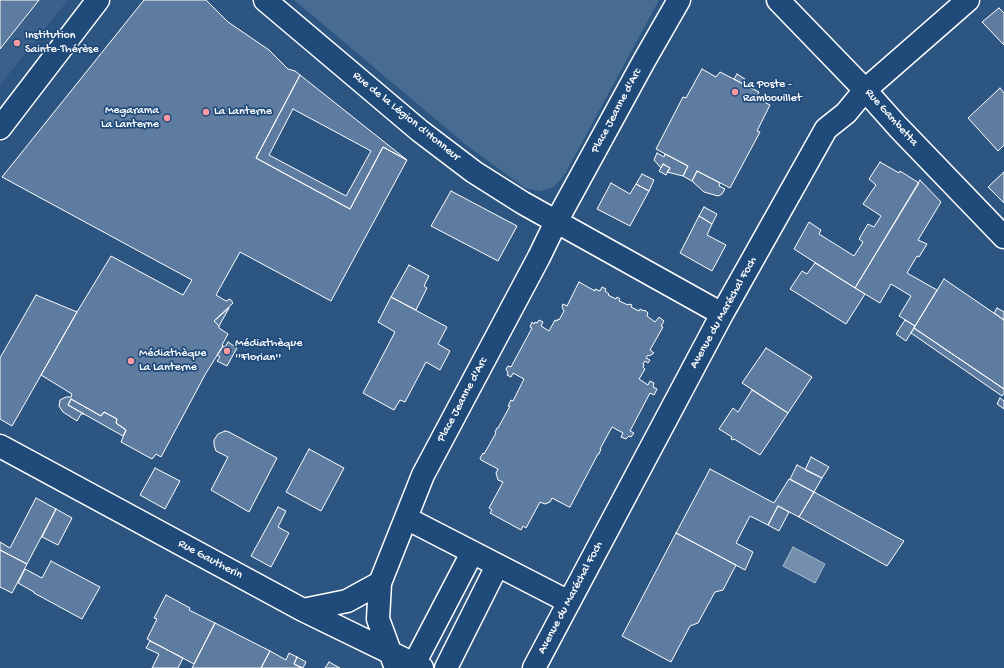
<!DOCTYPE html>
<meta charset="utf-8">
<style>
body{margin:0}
canvas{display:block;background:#2c5582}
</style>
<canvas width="1004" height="668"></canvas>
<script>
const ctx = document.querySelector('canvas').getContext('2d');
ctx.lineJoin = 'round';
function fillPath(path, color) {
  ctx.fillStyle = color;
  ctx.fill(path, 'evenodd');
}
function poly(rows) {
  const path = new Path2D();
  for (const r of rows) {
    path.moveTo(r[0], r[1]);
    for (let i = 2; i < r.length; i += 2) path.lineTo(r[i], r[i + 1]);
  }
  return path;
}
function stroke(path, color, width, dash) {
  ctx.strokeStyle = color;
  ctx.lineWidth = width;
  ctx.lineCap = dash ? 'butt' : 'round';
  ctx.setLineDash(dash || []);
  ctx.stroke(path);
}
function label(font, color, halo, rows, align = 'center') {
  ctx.font = font + ' "Gochi Hand",sans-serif';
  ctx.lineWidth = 3.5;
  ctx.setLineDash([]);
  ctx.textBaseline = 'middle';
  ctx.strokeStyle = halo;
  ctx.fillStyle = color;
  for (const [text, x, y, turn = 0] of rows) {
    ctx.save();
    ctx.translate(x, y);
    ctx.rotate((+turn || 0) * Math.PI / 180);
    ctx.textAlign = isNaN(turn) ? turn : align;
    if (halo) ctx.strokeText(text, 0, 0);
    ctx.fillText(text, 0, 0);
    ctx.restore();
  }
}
fillPath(poly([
 [0,0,68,0,0,85]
]), '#3b618b');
fillPath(poly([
 [294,0,659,0,565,174,554,187,540,191,525,188,465,144]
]), '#486b92');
const water = poly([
 [793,547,825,564,815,583,783,566,793,547]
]);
fillPath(water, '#748fad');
stroke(water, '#acbcce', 1);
const building = poly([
 [0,0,39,0,0,49,0,0],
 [144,0,206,0,228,22,269,50,288,69,295,71,300,75,256,158,350,209,383,147,407,160,331,301,240,252,216,295,226,301,230,299,233,303,214,321,219,326,219,328,228,334,222,345,223,346,206,373,161,457,156,454,152,459,121,442,126,430,116,423,117,419,104,412,101,416,71,399,68,405,84,414,81,414,77,421,63,412,59,406,60,400,66,397,71,397,72,394,41,375,77,312,111,256,183,295,192,280,2,177,144,0],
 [999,8,1004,13,1004,45,982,22,999,8],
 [702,69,716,77,720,72,759,92,756,98,770,105,757,131,760,132,730,188,697,171,692,181,683,176,688,166,656,149,683,97,686,98,702,69],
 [737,74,745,79,743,84,734,79,737,74],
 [300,75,407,160,383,147,350,209,256,158,300,75],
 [293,109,371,151,346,196,269,155,293,109],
 [1000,88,1004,93,1004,145,998,151,968,118,1000,88],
 [657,153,664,157,665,154,688,166,683,176,667,172,670,168,663,164,661,168,654,160,657,153],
 [880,162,899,173,900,171,919,183,855,288,794,249,809,222,821,230,819,234,854,256,863,242,859,239,868,224,874,227,881,216,863,204,876,185,869,179,880,162],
 [663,164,670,168,666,175,659,171,663,164],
 [697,171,720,183,719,186,725,189,722,194,718,196,704,192,692,181,697,171],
 [1004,172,1004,203,988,187,1004,172],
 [642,174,654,180,649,191,636,184,642,174],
 [920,180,941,202,918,240,927,244,919,257,917,256,907,273,937,290,915,326,899,316,911,296,891,284,880,303,855,288,920,180],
 [611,183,630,194,636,184,649,191,630,226,597,209,611,183],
 [451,191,517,226,498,261,431,226,451,191],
 [704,207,717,214,712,224,699,216,704,207],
 [699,216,712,224,707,235,726,245,712,271,680,253,699,216],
 [815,263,865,294,846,324,790,289,802,271,807,274,815,263],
 [409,265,429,276,424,286,427,288,416,310,391,297,409,265],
 [944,279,1004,320,1004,389,914,328,944,279],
 [579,282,595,291,595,289,600,291,602,287,606,289,605,291,609,294,608,295,616,299,617,297,620,299,619,301,628,305,629,304,632,305,631,307,639,311,640,309,644,311,645,310,648,313,647,316,655,322,659,317,664,321,661,326,663,327,650,350,654,353,649,356,648,355,646,358,650,360,648,363,645,361,643,364,644,365,643,367,645,369,639,379,648,385,650,381,654,383,653,387,657,389,654,395,650,393,630,431,634,433,631,437,629,436,626,439,621,437,623,433,612,427,600,449,601,449,599,454,598,454,570,507,569,507,552,498,550,502,545,504,540,502,526,528,523,526,521,530,490,513,492,510,489,508,503,482,498,480,496,473,498,469,481,460,480,458,483,453,484,454,496,433,495,432,497,428,498,428,510,406,508,406,511,400,513,401,524,379,513,373,511,377,507,375,508,373,506,369,508,366,511,367,532,328,530,327,532,322,534,324,535,322,537,323,539,320,543,322,541,326,549,331,555,320,557,321,558,319,559,320,564,311,562,307,563,304,567,306,579,282],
 [36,295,77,312,12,426,0,419,0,358,36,295],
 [391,297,447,327,438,344,450,351,440,370,426,362,405,402,400,400,394,410,363,393,395,332,378,322,391,297],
 [229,308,219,326,214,321,229,308],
 [997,308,1004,312,1004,320,994,313,997,308],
 [905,320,915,326,906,341,896,334,905,320],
 [914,328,1004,389,1004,393,1002,396,911,333,914,328],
 [228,342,237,348,227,366,217,361,220,357,217,355,223,346,225,347,228,342],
 [766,348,812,377,788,413,742,383,766,348],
 [752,390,788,413,760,455,734,439,733,440,731,439,732,437,719,429,733,408,738,412,752,390],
 [1000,398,1004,401,1004,409,997,404,1000,398],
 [71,399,101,416,104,412,117,419,116,423,126,430,123,436,68,405,71,399],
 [225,431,229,432,277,458,249,512,211,490,228,457,216,451,214,445,214,440,218,434,225,431],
 [309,449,344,468,321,511,286,492,309,449],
 [811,457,829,467,822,478,805,470,811,457],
 [797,465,822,478,814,492,790,479,797,465],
 [155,468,180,481,165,509,140,495,155,468],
 [710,469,774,503,789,479,814,492,799,517,778,506,768,525,750,516,736,543,753,552,745,570,676,533,710,469],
 [814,492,904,541,887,566,799,517,814,492],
 [36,498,56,509,27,564,0,550,0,542,10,548,36,498],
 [778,506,789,512,779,531,768,525,778,506],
 [278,507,286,511,278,527,289,533,271,567,251,556,278,507],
 [56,509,72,518,58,545,42,537,56,509],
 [676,533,736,565,723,590,715,592,698,623,690,626,671,662,622,636,676,533],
 [0,550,27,564,12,593,0,587,0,550],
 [51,561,100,587,82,619,34,593,34,592,18,583,25,569,42,578,51,561],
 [166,595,190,608,189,610,215,623,194,664,147,639,157,619,154,618,166,595],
 [215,623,270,651,261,668,192,668,215,623],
 [150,641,183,658,178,668,152,668,159,654,146,648,150,641],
 [270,651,286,660,289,653,297,657,294,664,302,668,261,668,270,651],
 [297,657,306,662,303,668,294,664,297,657],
 [329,662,340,668,325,668,329,662]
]);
fillPath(building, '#5e7c9f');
stroke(building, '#fff', 1);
const minor = poly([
 [265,0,420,131,474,172,523,203,722,314],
 [0,128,98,0],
 [0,446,303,610,422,668],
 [406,518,569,602],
 [303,610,347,601,380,583],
 [414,664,472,553],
 [396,668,378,619,380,583,423,475,539,257,556,222,644,61,679,0],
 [446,668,497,566],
 [534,668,722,314,826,129,846,113,865,90,968,0]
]);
const major = poly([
 [778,0,865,90,898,127,1004,237]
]);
stroke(minor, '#fff', 25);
stroke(major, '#fff', 25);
stroke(minor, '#1f4a7a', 22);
stroke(major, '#1f4a7a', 22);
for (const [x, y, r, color] of [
 [17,43,4,"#ff9aa2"],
 [735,92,4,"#ff9aa2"],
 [206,112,4,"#ff9aa2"],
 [167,118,4,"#ff9aa2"],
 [227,351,4,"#ff9aa2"],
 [131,361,4,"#ff9aa2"]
]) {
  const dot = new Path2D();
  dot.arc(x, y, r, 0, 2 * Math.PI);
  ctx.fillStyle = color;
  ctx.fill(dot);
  stroke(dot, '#1f4a7a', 1.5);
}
label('12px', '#fff', '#1f4a7a', [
 ["Institution",25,36],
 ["Sainte-Thérèse",25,50],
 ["La Poste -",743,85],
 ["Rambouillet",743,99],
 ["Megarama",159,111,"right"],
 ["La Lanterne",159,125,"right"],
 ["La Lanterne",214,112],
 ["Médiathèque",235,344],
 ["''Florian''",235,358],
 ["Médiathèque",139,354],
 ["La Lanterne",139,368]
], 'left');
label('12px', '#fff', '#1f4a7a', [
 ["Place Jeanne d'Arc",617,111,-62],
 ["Rue de la Légion d'Honneur",406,117,39],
 ["Rue Gambetta",891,118,48],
 ["Avenue du Maréchal Foch",724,313,-61],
 ["Place Jeanne d'Arc",463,400,-62],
 ["Rue Gautherin",210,560,28],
 ["Avenue du Maréchal Foch",571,598,-62]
]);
</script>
